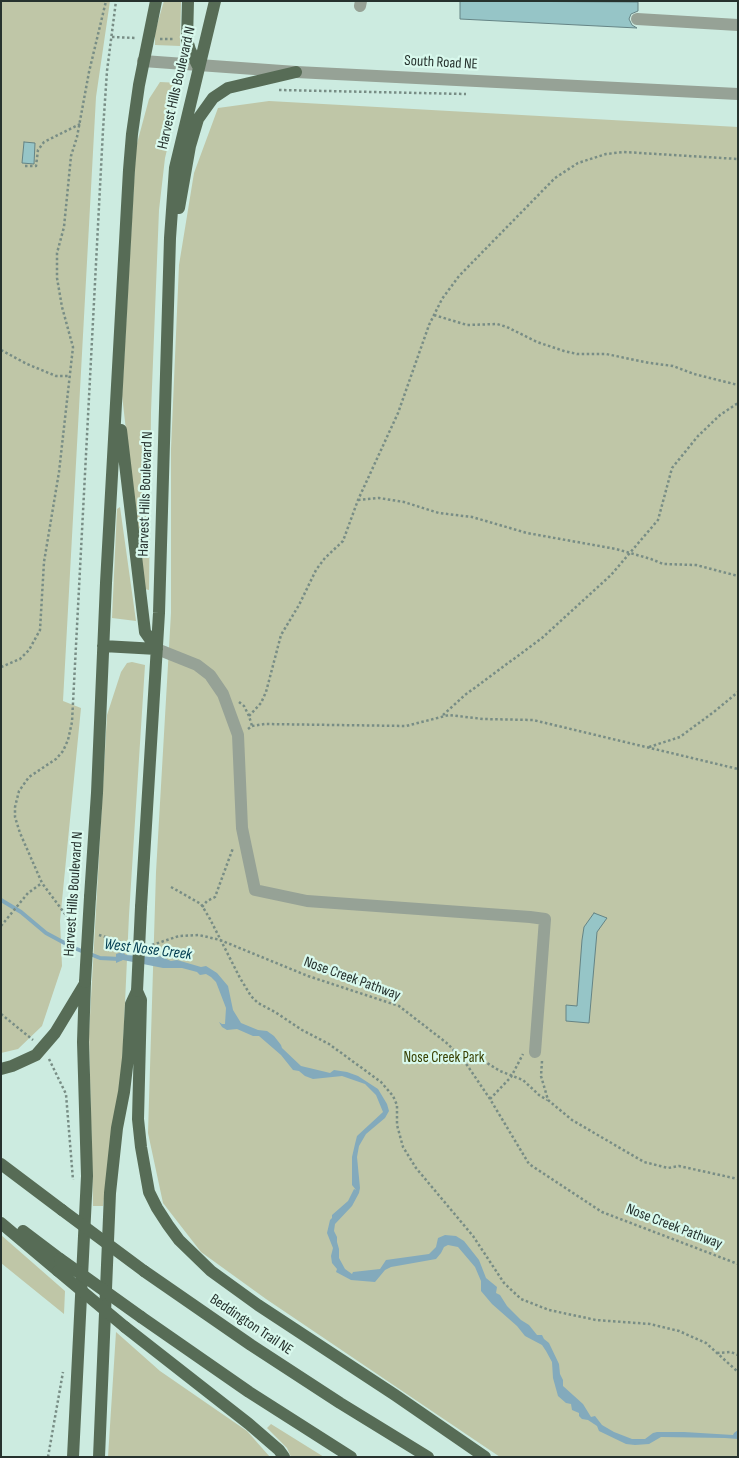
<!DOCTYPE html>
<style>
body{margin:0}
#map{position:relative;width:739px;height:1458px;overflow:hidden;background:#ccebe0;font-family:"Sofia Sans Condensed",sans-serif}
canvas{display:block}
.frame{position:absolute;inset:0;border:2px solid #26322e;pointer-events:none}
</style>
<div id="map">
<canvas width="739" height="1458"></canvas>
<div class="frame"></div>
</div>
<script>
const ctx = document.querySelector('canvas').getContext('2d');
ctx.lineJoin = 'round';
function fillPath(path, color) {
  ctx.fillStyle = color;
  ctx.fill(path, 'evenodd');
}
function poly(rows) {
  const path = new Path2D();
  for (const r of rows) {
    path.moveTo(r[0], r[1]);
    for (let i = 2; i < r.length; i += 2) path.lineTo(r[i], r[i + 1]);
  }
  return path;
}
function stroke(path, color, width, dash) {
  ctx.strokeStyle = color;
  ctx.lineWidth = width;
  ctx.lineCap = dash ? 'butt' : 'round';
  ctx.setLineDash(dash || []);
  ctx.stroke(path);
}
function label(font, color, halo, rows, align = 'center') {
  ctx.font = font + ' "Sofia Sans Condensed",sans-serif';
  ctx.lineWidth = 4.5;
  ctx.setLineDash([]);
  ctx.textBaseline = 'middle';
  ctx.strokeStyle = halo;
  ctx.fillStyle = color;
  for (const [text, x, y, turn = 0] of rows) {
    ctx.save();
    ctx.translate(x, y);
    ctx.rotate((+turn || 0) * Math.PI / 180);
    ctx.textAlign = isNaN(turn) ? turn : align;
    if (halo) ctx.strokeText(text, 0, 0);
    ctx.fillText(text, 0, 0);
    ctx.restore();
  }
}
fillPath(poly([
 [1,1,110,1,96,97,63,701,81,708,60,921,62,966,42,1026,18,1049,1,1053],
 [164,1,181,1,180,46,155,45,155,32],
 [160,82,181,83,179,100,165,158,159,210,151,412,149,590,144,589,122,395,136,147,149,99],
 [269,101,738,127,738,1457,500,1457,266,1299,201,1252,163,1203,148,1133,156,872,171,613,171,449,179,265,194,173,218,108],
 [120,507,136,621,112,618,117,509],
 [132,662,145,665,129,915,122,1069,103,1206,93,1206,89,1034,107,715,121,672,127,663],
 [1,1235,65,1291,64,1314,1,1263],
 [116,1332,160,1371,247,1431,270,1457,108,1457],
 [271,1424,324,1457,291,1457,287,1448,267,1428]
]), '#bfc6a7');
fillPath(poly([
 [122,952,126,955,153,957,162,956,164,958,171,961,177,960,201,967,206,966,217,973,228,986,233,1010,241,1023,258,1030,267,1031,274,1036,281,1045,282,1048,301,1066,326,1072,330,1073,334,1070,347,1072,358,1076,378,1089,387,1104,389,1111,385,1118,366,1134,359,1146,357,1157,360,1188,359,1193,352,1206,335,1224,334,1231,337,1237,337,1242,339,1249,339,1258,345,1269,352,1274,353,1272,380,1269,386,1260,429,1254,436,1247,438,1238,445,1235,456,1236,464,1241,479,1260,486,1278,497,1287,496,1293,500,1295,507,1306,521,1320,529,1325,537,1335,542,1335,544,1339,549,1343,559,1364,560,1374,563,1380,563,1386,583,1404,591,1417,595,1416,602,1425,614,1432,632,1439,645,1439,653,1433,657,1432,684,1432,733,1435,734,1433,738,1430,738,1439,725,1438,661,1437,649,1444,635,1445,626,1444,599,1431,597,1426,588,1420,582,1419,579,1416,579,1413,572,1410,571,1404,566,1403,558,1396,553,1378,552,1362,546,1351,542,1345,525,1336,517,1326,492,1304,481,1291,481,1281,475,1267,458,1247,448,1245,444,1247,441,1253,436,1259,391,1267,385,1270,375,1282,351,1280,336,1272,337,1269,332,1263,331,1256,333,1248,327,1233,330,1220,332,1218,332,1215,348,1201,354,1189,356,1190,352,1185,352,1157,355,1144,357,1136,383,1112,376,1095,365,1084,342,1076,313,1079,305,1076,299,1071,293,1070,281,1055,259,1036,253,1036,237,1029,227,1030,222,1027,219,1022,222,1024,225,1024,226,1008,216,982,211,977,206,974,200,975,197,972,182,968,163,968,123,960,116,963,116,954]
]), '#83aabc');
stroke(poly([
 [1,900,21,912,46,933,72,947,84,952],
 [90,954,100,958,120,959]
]), '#83aabc', 4);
const building = poly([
 [460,1,638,2,638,11,631,14,629,19,632,25,637,28,460,19,460,1],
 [24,142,35,143,34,164,22,163,24,142],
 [594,913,607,918,597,932,589,1023,566,1021,566,1005,577,1006,582,940,584,927,594,913]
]);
fillPath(building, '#96c5c7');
stroke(building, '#658485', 1);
stroke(poly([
 [112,37,136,38],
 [160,39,174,39],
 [279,90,466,94],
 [25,166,36,166,38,150,44,142,80,124],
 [434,315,467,325,497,324,507,327,537,342,564,351,577,354,606,354,650,363,673,366,694,374,738,385],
 [1,350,27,364,56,376,70,376],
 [358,500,379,498,404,502,439,513,472,517,527,533,616,549,651,559,663,564,696,565,738,576],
 [1,667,20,659,29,650,40,630,44,562,59,472,73,347,62,307,57,278,57,253,64,227,71,156,77,137,89,72,106,1],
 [239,702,244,706,249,716,252,726],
 [443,715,465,695,542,638,611,575,658,520,672,468,698,436,720,415,738,403],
 [249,716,261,703,266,692,281,635,299,605,316,570,325,558,343,541,358,500,398,413,429,325,442,299,459,276,555,178,578,163,606,154,624,152,738,159],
 [248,729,252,726,265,724,406,726,449,715,483,719,533,720,738,769],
 [649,747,680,737,715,711,738,692],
 [171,887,201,904,210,919,240,978,251,996,258,1003,275,1012,302,1030,329,1044,381,1082,393,1096,397,1105,397,1125,403,1147,416,1168,473,1236,504,1283,521,1299,549,1310,596,1320,650,1324,679,1331,706,1343,738,1372],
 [202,907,207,901,215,897,233,848],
 [1,926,28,893,42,883],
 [75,926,71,922,42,883,20,833,15,817,15,807,19,791,29,777,56,759,63,751,68,740,72,722,103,130,107,71,116,1],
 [99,935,127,944],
 [152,945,179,936,199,935,220,940,308,976,399,1006,448,1044,467,1065,490,1099,529,1164,602,1212,738,1264],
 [1,1014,33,1040],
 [459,1057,479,1058,500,1071,523,1080,539,1095,547,1100],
 [49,1059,66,1094,73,1180],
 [542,1061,541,1076,548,1100,572,1120,644,1162,668,1168,679,1166,738,1179],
 [490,1099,511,1077,523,1054],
 [717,1353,731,1352,738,1355],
 [48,1457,63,1372]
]), '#788d85', 2.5, [2.5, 2.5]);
stroke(poly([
 [360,6,361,1],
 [637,19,738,25],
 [143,61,296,72,738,94],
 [157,649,197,665,210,675,223,694,238,735,242,828,255,890,307,901,530,917,545,919,535,1052]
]), '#96a296', 12);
stroke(poly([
 [188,1,187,40,190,50,198,66],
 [179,208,190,146,198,119,213,98,228,88,296,72],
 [121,430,145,632,157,649],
 [103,646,157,649],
 [90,897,97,793,106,583,129,170,132,134,139,85,156,1],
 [141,907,159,613,170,238,175,168,215,1],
 [137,991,141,1000,138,1119,141,1147,149,1192,157,1208,168,1225,179,1240,211,1271,258,1305,395,1395,485,1457],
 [1,1069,12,1066,36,1055,55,1033,84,985],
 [1,1164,62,1210],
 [1,1223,58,1271],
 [23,1231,60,1259],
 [144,1271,251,1345,340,1403,428,1457],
 [141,1317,249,1392,351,1457],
 [125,1327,249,1424,279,1450,284,1457],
 [73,1457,87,1176,83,1042,85,982],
 [99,1457,110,1193,117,1128,124,1092,128,1058,131,1004,137,991]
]), '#576c56', 12);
stroke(poly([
 [85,982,90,897],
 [137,991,141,907],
 [62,1210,144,1271],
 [60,1259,141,1317],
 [58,1271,125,1327]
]), '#576c56', 12);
label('15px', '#26322e', '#d9f9ed', [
 ["South Road NE",441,63,3],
 ["Harvest Hills Boulevard N",177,88,-77],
 ["Harvest Hills Boulevard N",146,494,-88],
 ["Harvest Hills Boulevard N",74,894,-86],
 ["Nose Creek Pathway",352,979,20],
 ["Nose Creek Pathway",674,1227,21],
 ["Beddington Trail NE",251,1325,34]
]);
label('15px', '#373f01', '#d9f9ed', [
 ["Nose Creek Park",444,1058]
]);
label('italic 16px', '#023d51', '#d9f9ed', [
 ["West Nose Creek",148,950,7]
]);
</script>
